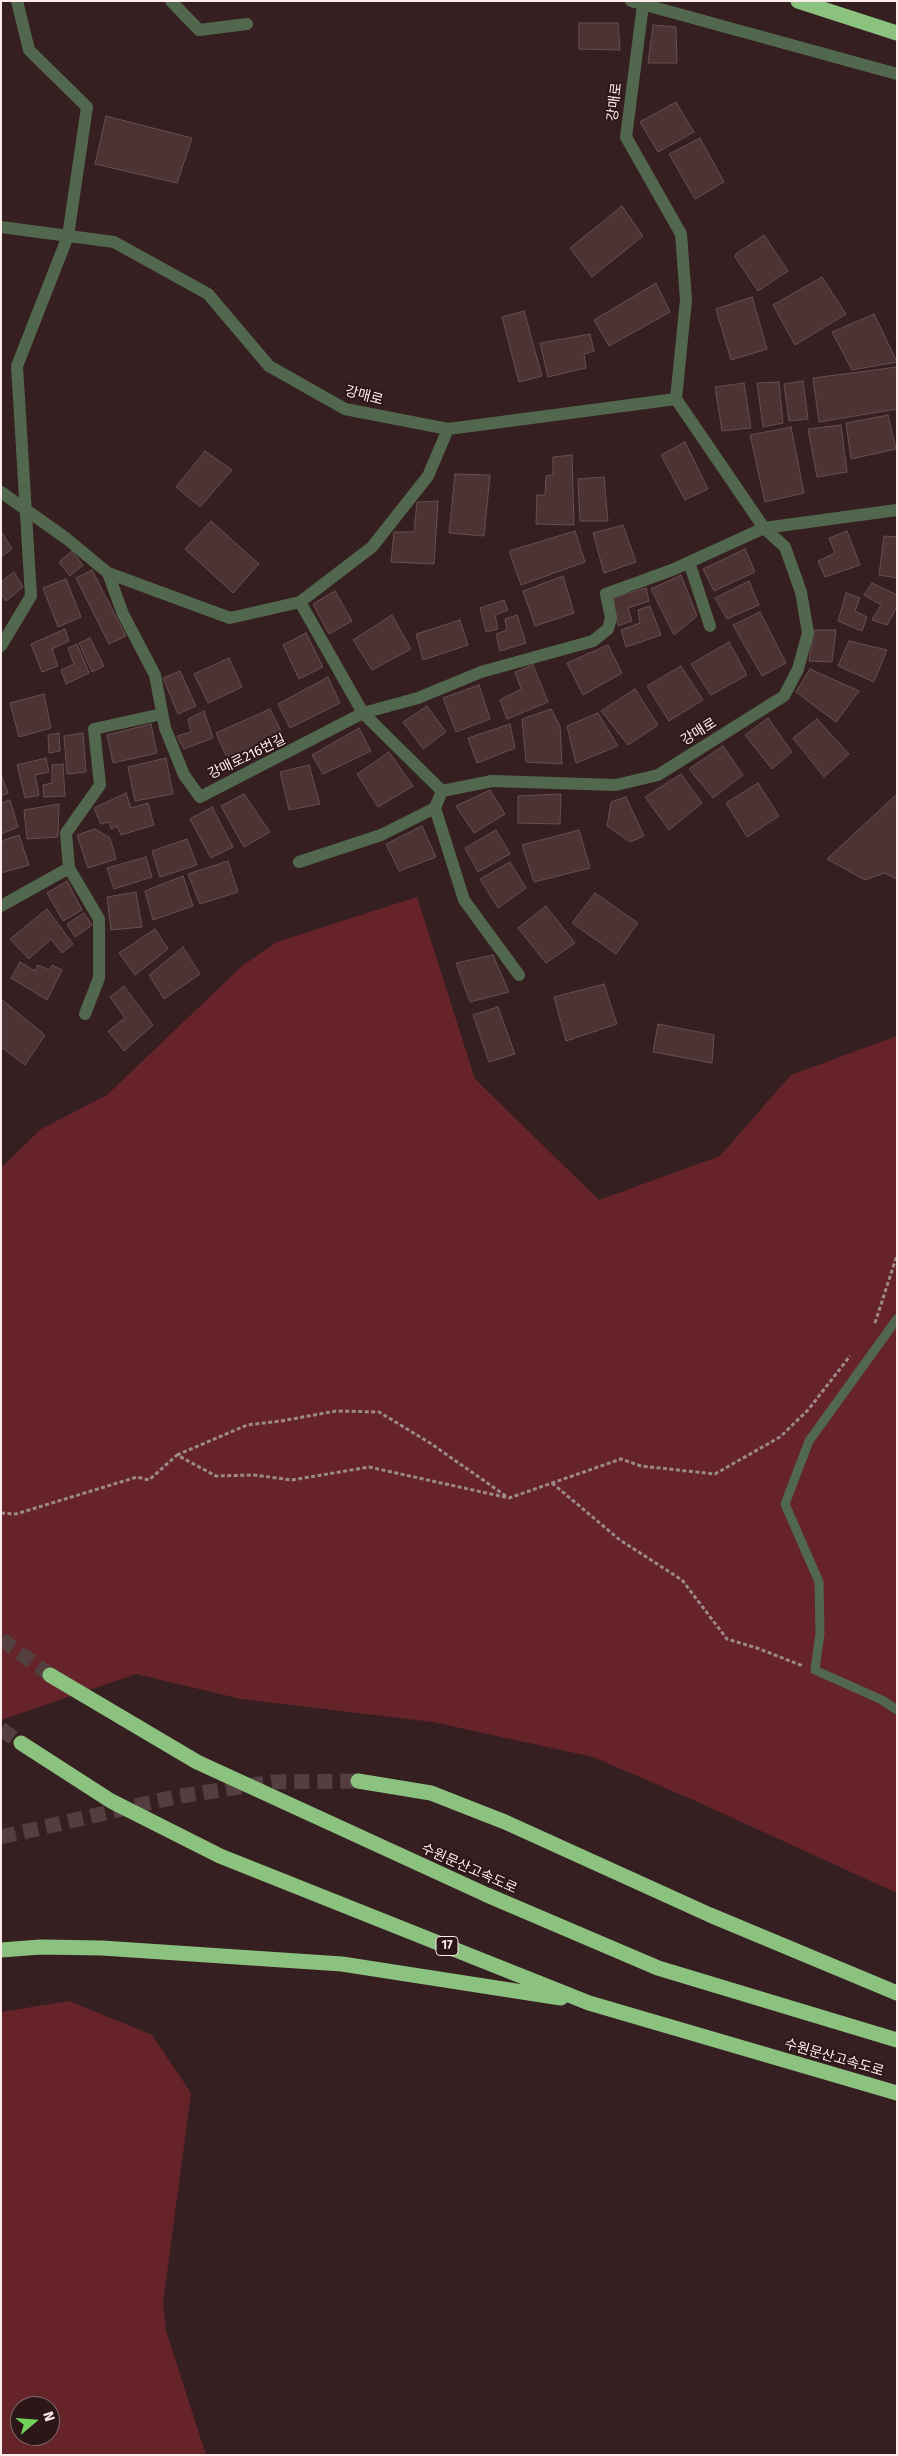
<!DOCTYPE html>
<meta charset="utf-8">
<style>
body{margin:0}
#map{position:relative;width:898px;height:2456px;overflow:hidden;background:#361f20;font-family:"Fira Sans",sans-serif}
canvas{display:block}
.frame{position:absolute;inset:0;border:2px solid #fcecec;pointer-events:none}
.north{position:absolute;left:10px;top:2396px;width:50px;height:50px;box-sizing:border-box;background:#2c1617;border:1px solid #7f6c6c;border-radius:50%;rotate:72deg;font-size:14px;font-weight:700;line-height:20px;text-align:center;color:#fcecec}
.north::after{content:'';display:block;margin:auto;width:18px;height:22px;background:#72d25d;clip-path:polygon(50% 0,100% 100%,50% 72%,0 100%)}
</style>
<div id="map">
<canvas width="898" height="2456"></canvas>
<div class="frame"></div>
<div class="north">N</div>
</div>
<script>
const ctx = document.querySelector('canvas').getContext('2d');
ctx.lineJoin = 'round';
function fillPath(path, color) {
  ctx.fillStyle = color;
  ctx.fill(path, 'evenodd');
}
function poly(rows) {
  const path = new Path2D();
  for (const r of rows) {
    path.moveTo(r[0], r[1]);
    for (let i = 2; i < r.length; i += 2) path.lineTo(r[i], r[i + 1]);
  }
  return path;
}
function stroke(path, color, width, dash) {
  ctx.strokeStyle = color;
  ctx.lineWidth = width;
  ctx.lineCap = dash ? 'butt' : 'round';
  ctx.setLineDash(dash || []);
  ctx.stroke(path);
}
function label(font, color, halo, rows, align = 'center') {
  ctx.font = font + ' "Fira Sans","Noto Sans KR",sans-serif';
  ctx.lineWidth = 4;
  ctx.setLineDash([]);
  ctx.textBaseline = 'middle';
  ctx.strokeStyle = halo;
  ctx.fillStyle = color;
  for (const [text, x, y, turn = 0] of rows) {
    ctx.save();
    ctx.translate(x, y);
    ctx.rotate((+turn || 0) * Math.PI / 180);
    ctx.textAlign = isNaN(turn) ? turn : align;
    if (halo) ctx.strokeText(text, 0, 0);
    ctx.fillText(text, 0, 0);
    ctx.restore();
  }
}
fillPath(poly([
 [417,897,475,1079,599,1200,720,1156,791,1075,897,1036,897,1893,691,1799,593,1757,433,1722,241,1699,136,1674,1,1720,1,1168,41,1129,107,1095,242,966,277,942],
 [69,2001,152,2035,191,2093,163,2303,166,2331,206,2455,1,2455,1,2012],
 [20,2406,50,2406,50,2436,20,2436]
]), '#66242a');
const building = poly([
 [579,23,618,23,620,50,579,49,579,23],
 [653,25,676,27,677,63,648,63,653,25],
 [676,102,694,132,658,152,640,122,676,102],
 [106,116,192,138,177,183,95,164,106,116],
 [700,138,724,182,695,199,669,154,700,138],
 [622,206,643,236,592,277,570,248,622,206],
 [764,235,788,271,758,291,735,257,736,254,764,235],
 [822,277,846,314,795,345,773,305,822,277],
 [656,283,670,312,609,346,594,320,656,283],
 [752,297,767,349,731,360,716,309,752,297],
 [524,311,542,376,519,382,502,317,524,311],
 [874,314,897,362,852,370,832,332,874,314],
 [590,334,594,351,584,354,586,368,548,377,540,343,590,334],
 [897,367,897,409,819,422,813,378,897,367],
 [803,381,808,419,789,421,784,384,803,381],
 [779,382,783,423,763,427,757,383,779,382],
 [744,383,751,428,722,431,715,387,744,383],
 [888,415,896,449,851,459,846,423,888,415],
 [841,425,847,472,817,477,808,429,841,425],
 [791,427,804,493,765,502,750,435,791,427],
 [685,442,708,489,685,500,661,455,685,442],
 [205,451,232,470,200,507,176,487,205,451],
 [572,455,574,525,536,524,537,495,545,495,546,476,553,475,553,457,572,455],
 [455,474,490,475,484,536,449,533,455,474],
 [604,477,608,521,580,521,578,479,604,477],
 [438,501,434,564,391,562,394,532,414,532,417,502,438,501],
 [211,521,259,564,233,593,185,549,211,521],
 [623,525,636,562,604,573,593,533,623,525],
 [1,531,12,549,1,557,1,531],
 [575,531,585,562,521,585,509,551,575,531],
 [847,531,860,565,825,577,818,561,835,553,829,538,847,531],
 [884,536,897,537,897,578,879,575,884,536],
 [745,549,755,572,714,591,703,569,745,549],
 [72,551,83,565,70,576,59,562,72,551],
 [92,570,126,636,109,644,76,578,92,570],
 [14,572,23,587,6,601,1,594,1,582,14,572],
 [681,575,697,616,674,635,651,589,681,575],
 [563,576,574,613,535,626,523,591,563,576],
 [66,579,81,617,58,627,43,588,66,579],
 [749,581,759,605,727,619,715,598,749,581],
 [872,583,897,595,897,607,887,625,872,620,881,605,864,595,872,583],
 [646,588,649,601,628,608,632,621,618,626,613,598,646,588],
 [335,591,352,621,329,634,313,604,335,591],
 [846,593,860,598,855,611,867,617,862,631,838,621,846,593],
 [504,600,508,610,495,615,498,629,486,632,480,608,504,600],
 [650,606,661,635,626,647,621,630,640,623,638,610,650,606],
 [760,612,786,663,762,676,733,625,760,612],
 [392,615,411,649,372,670,353,640,392,615],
 [517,615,526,643,500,651,496,634,507,630,505,619,517,615],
 [460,620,468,645,423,660,416,634,460,620],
 [65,629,69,641,52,649,58,666,42,672,31,644,65,629],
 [814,630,836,630,832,662,809,661,814,630],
 [306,633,323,667,299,679,283,645,306,633],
 [90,638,104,666,92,672,79,643,90,638],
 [849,641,887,650,874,682,838,666,849,641],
 [729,642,747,675,711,695,691,664,729,642],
 [77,644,89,673,66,684,61,670,74,664,68,648,77,644],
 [608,645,622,673,583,695,567,663,608,645],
 [229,658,242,687,208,703,194,674,229,658],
 [533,665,548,702,507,719,500,700,521,689,515,672,533,665],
 [681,666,703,700,669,721,647,686,681,666],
 [810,669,859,691,836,722,796,692,810,669],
 [180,671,196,706,178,714,163,678,180,671],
 [328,677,340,703,290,728,278,704,328,677],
 [479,685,490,719,456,732,443,698,479,685],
 [635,689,658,725,628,745,601,711,635,689],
 [44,694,51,728,19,737,10,703,44,694],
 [427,706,446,732,423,749,403,722,427,706],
 [270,709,282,733,228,760,216,733,270,709],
 [551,709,560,726,562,764,526,762,522,719,551,709],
 [204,711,213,738,184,749,177,736,191,732,188,719,204,711],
 [598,713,618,746,576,763,567,726,598,713],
 [768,718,792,752,772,769,745,735,768,718],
 [817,719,849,754,824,777,793,738,817,719],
 [151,724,157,753,113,763,107,735,151,724],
 [510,724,515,748,477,763,468,738,510,724],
 [359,728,371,751,323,774,312,755,359,728],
 [59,733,60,751,49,753,48,735,59,733],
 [83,733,86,772,67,774,64,736,83,733],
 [723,746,743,775,713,798,689,769,723,746],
 [389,752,413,786,378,807,357,774,389,752],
 [46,758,49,772,35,775,39,795,25,798,17,765,46,758],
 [166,758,173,794,135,801,128,767,166,758],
 [63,764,65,796,44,797,43,785,52,783,52,765,63,764],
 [309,765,320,804,289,810,280,772,309,765],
 [1,774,8,793,1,796,1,774],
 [681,774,702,803,669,830,645,797,681,774],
 [758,783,779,816,747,837,726,803,758,783],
 [490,790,505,814,474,833,456,806,490,790],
 [126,793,131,808,148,803,154,825,121,835,117,826,111,829,109,822,101,824,94,808,126,793],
 [244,794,270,832,244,847,221,806,244,794],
 [561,794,560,824,518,823,518,796,561,794],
 [897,794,897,879,884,873,865,880,827,859,897,794],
 [626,797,644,836,630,842,607,826,611,802,626,797],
 [10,800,18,827,1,834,1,803,10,800],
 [59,804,58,837,27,839,24,810,59,804],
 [212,807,233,847,211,858,190,819,212,807],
 [422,826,436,857,399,871,386,844,422,826],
 [95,829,110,838,116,859,88,868,77,835,95,829],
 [496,830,510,854,478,872,465,848,496,830],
 [579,830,590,868,534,882,522,845,579,830],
 [19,835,29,865,1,873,1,841,19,835],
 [187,839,197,865,160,877,152,851,187,839],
 [146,857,152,877,114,889,107,868,146,857],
 [228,861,238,892,200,904,188,874,228,861],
 [510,862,526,888,498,908,480,879,510,862],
 [183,876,193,906,153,920,145,891,183,876],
 [67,881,82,910,63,921,47,893,67,881],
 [136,892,142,927,111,930,107,897,136,892],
 [595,893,638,923,616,954,572,923,595,893],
 [546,906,575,943,546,963,518,928,546,906],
 [47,909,73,944,62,953,51,939,29,959,10,939,47,909],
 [84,913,92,925,75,937,67,924,84,913],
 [155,929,168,949,135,975,119,953,155,929],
 [183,947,200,974,164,999,149,975,183,947],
 [493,955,509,992,470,1002,456,963,493,955],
 [20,962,35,971,38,965,49,970,52,965,62,970,47,1000,11,978,20,962],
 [604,984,617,1024,566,1041,554,997,604,984],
 [124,986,153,1025,124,1051,108,1031,125,1018,110,997,124,986],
 [1,999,45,1035,25,1065,1,1047,1,999],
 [498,1007,515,1054,489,1062,473,1015,498,1007],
 [658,1024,714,1035,712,1063,653,1052,658,1024]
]);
fillPath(building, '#4c3334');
stroke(building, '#694f4f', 1);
stroke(poly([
 [1,1639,50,1675],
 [1,1729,21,1743],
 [1,1837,175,1797,273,1782,358,1781]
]), '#543e3f', 15, [15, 8]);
stroke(poly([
 [875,1323,897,1255],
 [177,1455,247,1425,281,1421,336,1411,379,1412,430,1443,506,1496],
 [552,1483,620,1540,682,1580,727,1639,757,1648,803,1666],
 [1,1513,16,1514,137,1477,149,1480,177,1455,216,1476,254,1475,292,1480,369,1467,509,1498,621,1459,641,1466,715,1474,780,1437,808,1410,850,1356]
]), '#9c898a', 3, [4, 2.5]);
stroke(poly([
 [897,1319,809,1441,785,1504,819,1582,820,1633,815,1670,882,1700,897,1710]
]), '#52684e', 9);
stroke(poly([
 [171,1,199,30,247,24],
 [631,1,897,74],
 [643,5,626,137,681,234,686,300,676,399],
 [1,227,114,242,208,294,269,366,345,409,448,429,676,399,764,528,897,510],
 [1,492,67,539,108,573,230,618,300,602,372,547,428,476,448,429],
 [689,562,710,626],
 [108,573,123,614,155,675,165,728,184,775,200,797,363,713,418,698,481,672,593,641,608,629,611,618,606,594,672,570,764,528,785,547,801,592,808,633,798,669,784,696,658,775,616,785,492,781,442,791],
 [300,602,363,713,442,791,435,808,464,900,519,975],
 [1,646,31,596,17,366,68,236,87,107,29,50,17,1],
 [299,862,381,835,435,808],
 [69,868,99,919,99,978,85,1014],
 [1,906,69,868,66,833,100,785,94,729,162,714]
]), '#52684e', 12);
stroke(poly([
 [798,1,897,33],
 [50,1675,197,1762,487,1895,658,1968,897,2040],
 [21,1743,111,1801,220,1856,589,2003,897,2093],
 [358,1781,431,1793,505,1822,710,1915,897,1993],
 [1,1950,41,1947,102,1948,342,1964,561,1998]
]), '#8cc280', 15);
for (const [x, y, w] of [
 [447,1946,22]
]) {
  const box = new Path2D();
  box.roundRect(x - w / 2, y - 9.5, w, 19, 4);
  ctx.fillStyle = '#2c1617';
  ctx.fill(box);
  stroke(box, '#fcecec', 1);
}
label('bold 12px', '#fcecec', null, [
 ["17",447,1946]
]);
label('14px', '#fcecec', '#2c1617', [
 ["강매로",615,102,-83],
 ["강매로",364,396,15],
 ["강매로",699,732,-32],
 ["강매로216번길",247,757,-26],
 ["수원문산고속도로",469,1869,24],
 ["수원문산고속도로",834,2058,16]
]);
</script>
